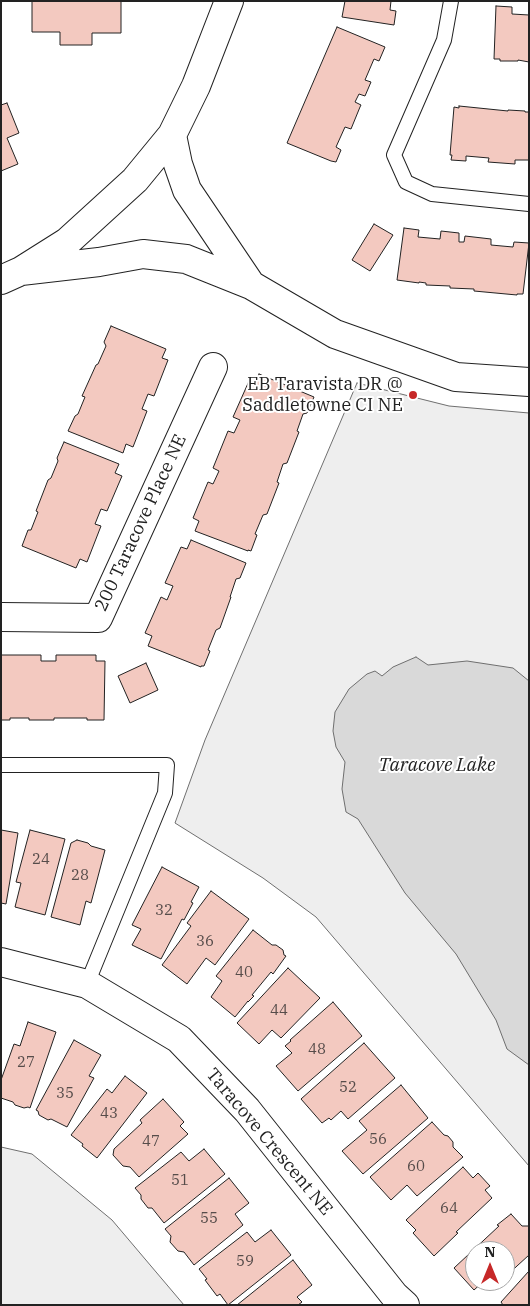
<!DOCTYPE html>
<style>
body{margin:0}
#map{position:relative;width:530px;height:1306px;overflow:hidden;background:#fff;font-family:"IBM Plex Serif",serif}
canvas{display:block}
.frame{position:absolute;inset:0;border:2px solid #222;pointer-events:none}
.north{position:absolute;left:465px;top:1241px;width:50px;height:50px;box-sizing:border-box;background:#fff;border:1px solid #a7a7a7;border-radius:50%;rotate:0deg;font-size:14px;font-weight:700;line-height:20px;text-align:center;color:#222}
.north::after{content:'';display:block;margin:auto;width:18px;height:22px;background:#c62828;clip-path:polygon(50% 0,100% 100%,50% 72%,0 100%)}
</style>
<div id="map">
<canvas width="530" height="1306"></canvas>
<div class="frame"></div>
<div class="north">N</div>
</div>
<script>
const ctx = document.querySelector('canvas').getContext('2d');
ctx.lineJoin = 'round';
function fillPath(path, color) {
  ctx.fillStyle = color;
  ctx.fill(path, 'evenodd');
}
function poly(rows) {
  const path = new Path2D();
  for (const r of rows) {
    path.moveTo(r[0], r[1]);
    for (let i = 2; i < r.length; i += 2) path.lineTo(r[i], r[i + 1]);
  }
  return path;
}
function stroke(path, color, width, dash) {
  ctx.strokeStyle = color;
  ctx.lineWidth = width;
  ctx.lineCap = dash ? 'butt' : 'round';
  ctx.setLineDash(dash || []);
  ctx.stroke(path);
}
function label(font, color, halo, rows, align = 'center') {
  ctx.font = font + ' "IBM Plex Serif",serif';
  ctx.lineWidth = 4;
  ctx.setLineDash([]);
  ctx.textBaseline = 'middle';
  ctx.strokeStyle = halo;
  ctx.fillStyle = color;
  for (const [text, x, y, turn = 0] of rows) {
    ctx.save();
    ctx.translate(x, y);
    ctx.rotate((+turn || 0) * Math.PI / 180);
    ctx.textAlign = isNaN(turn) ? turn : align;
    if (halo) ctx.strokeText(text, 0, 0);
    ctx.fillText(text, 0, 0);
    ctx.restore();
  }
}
const green = poly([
 [357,383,449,406,529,413,529,1166,316,917,263,878,175,823,205,740,357,383],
 [1,1147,32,1154,112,1220,184,1305,1,1305,1,1147]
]);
fillPath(green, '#eee');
stroke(green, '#6f6f6f', 1);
const water = poly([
 [416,657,428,665,467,661,513,668,529,681,529,1065,507,1049,496,1020,456,954,405,893,358,819,346,812,342,789,345,762,336,747,333,731,335,712,349,689,367,674,375,671,382,676,393,667,416,657]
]);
fillPath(water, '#d9d9d9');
stroke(water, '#6f6f6f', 1);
const building = poly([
 [32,1,121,1,121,33,92,33,92,45,60,45,60,32,32,32,32,1],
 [345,1,391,1,390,10,396,11,394,25,342,17,345,1],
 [496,6,512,7,512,14,529,15,529,62,518,60,518,61,500,61,500,59,494,59,496,6],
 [337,27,385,47,379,61,374,59,365,80,371,82,365,96,359,94,355,102,361,105,360,107,351,129,345,127,336,147,341,150,336,162,331,161,287,143,337,27],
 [7,103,19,133,7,138,18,164,1,171,1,105,7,103],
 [459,106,508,111,508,110,525,111,525,112,529,112,529,160,515,160,515,164,488,162,489,158,466,156,466,161,451,160,452,155,450,155,454,107,459,108,459,106],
 [374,224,393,235,370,271,352,260,374,224],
 [404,228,419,230,418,237,440,239,441,231,459,233,459,242,464,242,465,236,491,239,491,245,513,247,514,242,529,243,523,294,517,294,517,295,474,291,474,289,450,288,450,286,426,285,426,283,419,282,419,283,397,280,404,228],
 [111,326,166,349,162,358,168,360,154,396,148,394,142,409,147,411,133,447,126,444,123,453,68,431,75,416,78,414,85,397,82,396,96,365,98,364,106,346,104,342,111,326],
 [259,374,314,397,307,413,303,414,297,431,299,432,287,463,283,464,277,482,279,483,267,514,263,515,255,534,257,535,251,551,248,550,248,551,195,531,199,521,193,518,208,482,213,484,219,471,213,468,228,431,234,433,240,420,233,417,249,381,255,383,259,374],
 [64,442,119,464,115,473,122,476,107,511,101,509,95,524,101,526,87,562,80,559,76,568,22,546,28,530,31,530,38,512,36,511,48,480,51,478,58,461,57,458,64,442],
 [191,540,246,563,240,578,236,579,230,597,231,597,220,628,216,630,208,650,210,651,204,666,201,666,201,667,148,646,152,636,145,633,161,597,167,600,173,586,165,583,181,547,187,549,191,540],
 [1,655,41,655,41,661,56,661,56,655,96,655,96,661,105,661,104,720,87,720,87,718,54,718,54,720,29,720,29,718,10,718,10,720,1,720,1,655],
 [146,663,158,690,130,703,118,676,146,663],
 [1,830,18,833,6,904,1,903,1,830],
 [30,830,65,839,45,915,15,907,21,883,16,882,30,830],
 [77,840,88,843,91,846,105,850,91,903,86,901,80,925,51,917,71,843,77,840],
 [162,867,199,887,191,902,193,903,184,920,182,919,161,959,132,945,141,929,132,925,162,867],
 [211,891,249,919,215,965,206,958,187,984,162,965,191,926,187,923,211,891],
 [253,930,272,945,276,945,283,950,284,955,286,956,273,974,271,972,252,995,254,996,248,1002,248,1001,235,1017,211,997,222,981,216,976,253,930],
 [288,968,320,998,281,1038,272,1030,259,1044,237,1023,288,968],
 [333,1002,362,1036,298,1091,276,1066,292,1053,285,1046,291,1041,290,1040,333,1002],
 [28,1022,56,1032,30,1108,28,1107,24,1108,15,1105,13,1102,1,1098,1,1080,14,1044,20,1046,28,1022],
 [74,1040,101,1055,89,1076,94,1078,67,1127,51,1119,48,1120,39,1115,38,1111,36,1110,74,1040],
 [364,1043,395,1078,348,1119,341,1111,331,1120,329,1118,322,1123,301,1099,364,1043],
 [125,1076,147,1093,97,1158,82,1146,83,1144,71,1135,107,1089,112,1093,125,1076],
 [401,1085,428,1118,363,1174,342,1151,367,1130,359,1121,401,1085],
 [163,1099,184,1122,180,1126,188,1134,139,1177,130,1167,123,1166,113,1155,114,1149,142,1123,140,1120,163,1099],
 [432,1122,444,1135,448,1136,453,1142,453,1147,463,1157,417,1196,407,1185,391,1200,370,1177,432,1122],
 [204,1149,225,1174,164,1223,152,1208,148,1208,141,1199,141,1195,135,1188,181,1152,189,1161,204,1149],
 [463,1167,473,1178,478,1173,490,1186,485,1190,492,1198,456,1232,458,1233,434,1256,413,1233,416,1230,406,1220,463,1167],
 [229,1178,249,1203,235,1214,243,1225,194,1265,184,1252,178,1251,170,1242,171,1236,165,1229,229,1178],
 [511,1214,522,1226,529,1226,529,1255,505,1277,505,1251,475,1251,475,1281,484,1281,474,1290,454,1268,499,1226,497,1225,511,1214],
 [271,1230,291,1255,228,1305,220,1294,217,1296,205,1280,207,1279,199,1269,247,1232,255,1242,271,1230],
 [293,1260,312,1285,297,1297,302,1302,298,1305,237,1305,293,1260],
 [529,1271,529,1305,503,1305,501,1302,529,1271]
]);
fillPath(building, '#f3c9c0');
stroke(building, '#222', 1);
const lane = poly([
 [451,1,444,40,394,155,406,182,432,194,529,204],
 [1,765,167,765,165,793,87,984]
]);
const street = poly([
 [1,617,98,618,213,367],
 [1,962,87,984,179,1039,247,1110,394,1295,405,1305]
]);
const secondary = poly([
 [172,135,178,164,187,190,251,285],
 [21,271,99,262,143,254,186,259,251,285,335,334,456,377,529,382],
 [1,280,21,271,67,242,135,180,172,135,196,86,229,1]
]);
stroke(lane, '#222', 16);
stroke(street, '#222', 30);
stroke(secondary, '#222', 30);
stroke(lane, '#fff', 14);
stroke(street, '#fff', 28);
stroke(secondary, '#fff', 28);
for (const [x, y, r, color] of [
 [413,395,5,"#c62828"]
]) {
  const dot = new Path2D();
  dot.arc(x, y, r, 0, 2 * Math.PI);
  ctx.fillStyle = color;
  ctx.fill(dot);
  stroke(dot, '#fff', 2);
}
label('15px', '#564c4a', null, [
 ["24",41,860],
 ["28",80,876],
 ["32",164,911],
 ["36",205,942],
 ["40",244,973],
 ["44",279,1011],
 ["48",317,1050],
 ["27",26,1063],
 ["52",348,1088],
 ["35",65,1094],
 ["43",109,1114],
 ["56",378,1140],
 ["47",151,1142],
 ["60",416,1167],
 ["51",180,1181],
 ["64",449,1209],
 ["55",209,1219],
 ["59",245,1262]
]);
label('18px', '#222', '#fff', [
 ["EB Taravista DR @",403,385],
 ["Saddletowne CI NE",403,406]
], 'right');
label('18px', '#222', '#fff', [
 ["200 Taracove Place NE",141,523,-65],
 ["Taracove Crescent NE",269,1142,50]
]);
label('italic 19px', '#222', '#fff', [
 ["Taracove Lake",437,766]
]);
</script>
